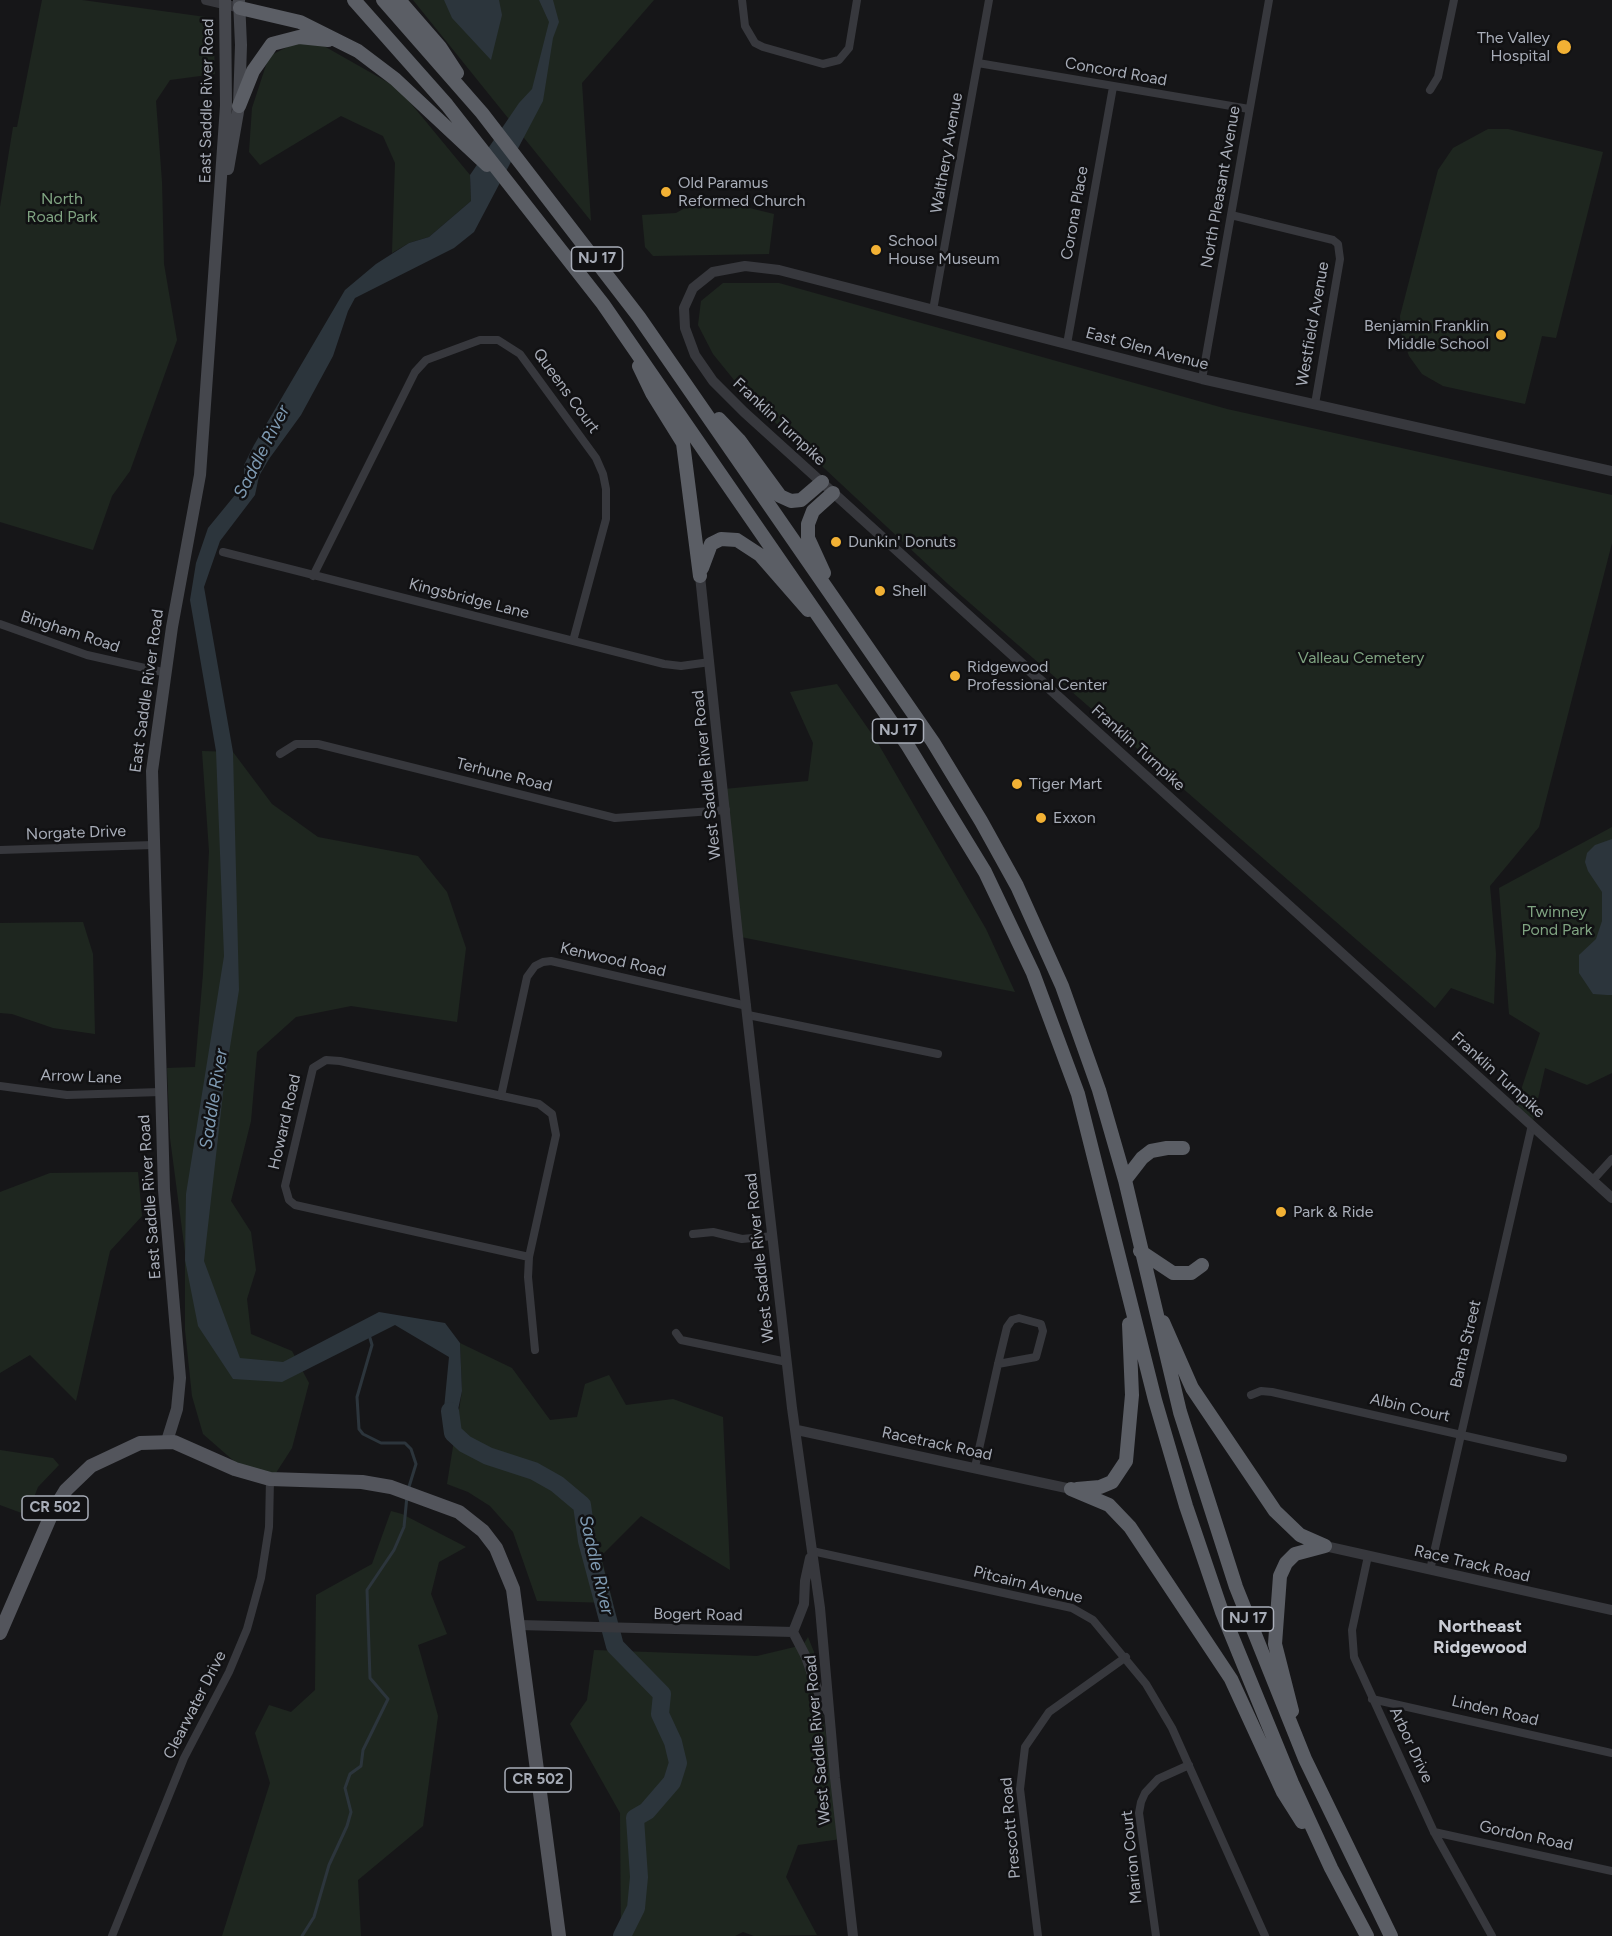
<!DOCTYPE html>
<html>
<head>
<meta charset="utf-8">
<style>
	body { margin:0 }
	canvas { display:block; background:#161618 }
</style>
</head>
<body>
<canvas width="1612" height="1936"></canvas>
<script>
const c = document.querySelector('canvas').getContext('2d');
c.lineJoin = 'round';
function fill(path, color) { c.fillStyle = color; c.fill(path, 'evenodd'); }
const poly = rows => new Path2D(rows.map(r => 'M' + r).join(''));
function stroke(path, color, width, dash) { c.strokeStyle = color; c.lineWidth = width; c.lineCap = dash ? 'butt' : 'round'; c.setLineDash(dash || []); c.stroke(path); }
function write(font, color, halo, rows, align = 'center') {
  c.font = font + ' Figtree,sans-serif'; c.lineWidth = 5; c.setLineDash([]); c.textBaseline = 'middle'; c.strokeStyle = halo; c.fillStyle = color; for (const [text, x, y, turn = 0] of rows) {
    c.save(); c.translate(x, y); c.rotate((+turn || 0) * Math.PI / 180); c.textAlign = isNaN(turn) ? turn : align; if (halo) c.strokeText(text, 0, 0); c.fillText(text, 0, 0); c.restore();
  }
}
const green = poly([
	[42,0,82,0,213,18,215,74,170,80,156,101,162,182,164,264,177,340,130,471,112,496,93,550,0,522,0,207,13,127,17,127],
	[413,0,654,0,582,83,591,221],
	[308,37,389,83,389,77,470,175,471,201,429,237,409,243,392,253,395,163,383,136,341,116,260,165,249,152,252,108,269,56],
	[1488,129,1508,129,1603,152,1556,338,1542,336,1525,404,1443,386,1422,374,1409,356,1401,333,1400,316,1438,170,1453,148],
	[696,195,774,214,769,254,653,256,645,247,642,215,676,213,687,207],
	[723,283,779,283,1227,409,1612,495,1612,543,1539,827,1490,886,1496,954,1494,1004,1451,988,1435,1008,948,584,747,396,713,354,698,325,701,301],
	[837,684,876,740,986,929,1015,992,736,936,724,789,808,781,813,743,790,692],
	[202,751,233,752,272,804,318,837,418,856,447,892,466,948,457,1022,351,1006,296,1017,257,1052,251,1121,231,1201,251,1232,256,1270,247,1299,251,1334,292,1351,309,1383,292,1448,274,1476,235,1462,203,1434,192,1396,185,1330,185,1252,170,1138,167,1068,195,1067,203,974,209,851],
	[1612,827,1612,1073,1587,1085,1545,1068,1532,1125,1516,1105,1540,1033,1509,1014,1499,888],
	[83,922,93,954,95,1034,53,1028,12,1014,0,1013,0,923],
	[138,1172,142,1216,110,1251,76,1401,30,1355,0,1373,0,1192,50,1173],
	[460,1343,512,1368,550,1420,577,1417,585,1384,609,1375,626,1405,673,1399,723,1417,730,1570,641,1516,601,1556,613,1603,537,1601,513,1532,490,1506,468,1492,447,1484,462,1391],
	[0,1450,53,1458,59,1465,38,1487,27,1515,0,1505],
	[391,1511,402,1514,466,1547,439,1562,431,1594,447,1634,418,1645,438,1716,423,1826,358,1880,361,1936,222,1936,270,1783,255,1733,269,1705,291,1712,315,1690,316,1595,372,1564],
	[808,1637,814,1652,841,1839,798,1845,786,1877,817,1935,754,1936,743,1932,735,1936,621,1936,620,1813,570,1724,587,1700,594,1650,757,1656,803,1645]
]);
const water = poly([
	[444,0,499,0,502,15,491,60,452,18],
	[539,0,553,0,559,22,553,38,543,101,474,232,454,248,355,298,348,311,333,356,301,415,269,459,259,476,255,495,220,541,204,587,233,752,239,990,224,1085,204,1261,240,1358,283,1362,379,1312,445,1323,460,1343,462,1391,453,1433,443,1419,449,1357,395,1325,282,1382,233,1379,198,1326,185,1260,186,1194,224,956,216,751,190,600,196,563,208,528,244,484,244,465,254,445,345,290,376,264,409,243,429,237,471,201,470,175,519,103,532,89,549,22],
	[1612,839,1612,995,1607,995,1593,994,1579,973,1579,955,1596,939,1602,921,1602,892,1588,871,1585,862,1587,853,1595,845]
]);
const stream = poly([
	[370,1338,372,1345,357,1397,359,1429,363,1434,381,1443,405,1443,411,1449,416,1464,408,1490],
	[302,1936,314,1917,329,1865,347,1826,351,1812,345,1788,350,1774,361,1766,363,1750,388,1699,370,1678,367,1590,394,1550,404,1527,407,1496]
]);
const river = poly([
	[450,1411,453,1433,465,1444,488,1456,534,1471,557,1484,582,1505,587,1541,615,1646,662,1694,660,1714,673,1742,678,1763,672,1782,647,1811,635,1818,639,1877,636,1908,622,1936]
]);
const minor = poly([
	[742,0,745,26,755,43,763,47,823,64,839,60,849,48,857,0],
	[978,63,1249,109],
	[1430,90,1438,77,1454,0],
	[1231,215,1333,240,1338,244,1340,259,1315,404],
	[933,310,989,0],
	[1067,344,1113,87],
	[1202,379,1269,0],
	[223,552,664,664,681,666,710,662],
	[313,576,415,372,426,360,480,340,498,340,520,354,596,458,603,474,606,489,606,519,573,641],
	[0,624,87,655,167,673],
	[280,754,296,744,318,744,615,818,726,810],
	[0,850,153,845],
	[748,1015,938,1054],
	[0,1086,67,1095,160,1092],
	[501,1096,527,977,535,966,543,962,551,961,747,1006],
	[1593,1180,1612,1159],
	[693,1234,713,1232,742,1239,773,1236],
	[529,1257,295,1205,289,1200,285,1186,313,1068,326,1060,340,1061,539,1104,552,1114,556,1135,529,1257,528,1277,535,1350],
	[676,1333,681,1340,787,1362],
	[1251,1395,1261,1391,1272,1392,1563,1458],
	[975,1467,998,1364,1007,1327,1012,1320,1019,1318,1041,1324,1043,1331,1036,1357,998,1364],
	[812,1551,1072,1608,1093,1620,1146,1684,1172,1728,1265,1936],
	[1368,1556,1352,1630,1354,1657,1434,1832,1492,1936],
	[1430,1570,1532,1125],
	[1372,1699,1612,1753],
	[1434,1832,1612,1871],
	[112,1936,184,1758,229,1672,247,1629,261,1578,269,1527,270,1479],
	[1038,1936,1020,1789,1025,1747,1049,1712,1126,1657],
	[1156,1936,1139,1813,1141,1802,1145,1793,1158,1779,1189,1765]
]);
const tertiary = poly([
	[206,0,240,8],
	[1612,471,1202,379,779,270,745,266,713,272,693,288,684,308,685,328,695,355,713,381,744,412,1612,1198],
	[700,576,738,936,792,1408,820,1608,835,1778,853,1936],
	[797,1430,1071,1489],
	[1325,1546,1612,1610],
	[519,1625,793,1632],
	[793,1632,806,1657,820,1697,829,1713],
	[793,1632,804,1604,805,1581,810,1558]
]);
const secondary = poly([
	[228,169,239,106,241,45,239,0],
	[167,1441,177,1409,180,1378,164,1190,152,771,172,627,200,475,226,106,225,0]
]);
const primary = poly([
	[0,1633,52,1513,66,1490,91,1466,140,1443,174,1442,235,1469,270,1479,362,1482,391,1487,459,1512,483,1531,496,1548,513,1589,559,1936]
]);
const trunk = poly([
	[354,0,447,105,603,304,908,746,985,872,1033,973,1078,1094,1155,1400,1186,1506,1222,1612,1292,1783,1331,1868,1367,1936],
	[383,0,482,113,639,317,933,742,981,821,1017,886,1062,986,1099,1090,1125,1180,1180,1412,1236,1587,1305,1759,1391,1936],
	[399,0,440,47,457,73],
	[240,8,300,22,358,51,395,79,487,165],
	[239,106,253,71,272,44,299,37,328,40],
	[639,366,652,393,683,443,700,576],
	[719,419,739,440,780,496,791,501,801,500,822,482],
	[702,568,711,544,721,539,737,540,760,555,808,610],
	[824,573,808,538,808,524,813,511,833,493],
	[1125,1180,1142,1158,1151,1151,1167,1148,1183,1148],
	[1140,1251,1173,1273,1191,1273,1202,1265],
	[1163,1322,1192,1388,1275,1511,1300,1535,1325,1546],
	[1071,1489,1109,1505,1130,1527,1231,1679,1283,1792,1302,1822],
	[1077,1489,1100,1487,1112,1482,1126,1461,1132,1395,1129,1324],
	[1292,1711,1275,1644,1280,1576,1286,1563,1295,1554,1325,1546]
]);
const markers = [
	[1564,47,8,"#f2b134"],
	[666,192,6,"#f2b134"],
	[876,250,6,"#f2b134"],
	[1501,335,6,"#f2b134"],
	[836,542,6,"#f2b134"],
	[880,591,6,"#f2b134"],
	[955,676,6,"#f2b134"],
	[1017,784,6,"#f2b134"],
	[1041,818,6,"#f2b134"],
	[1281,1212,6,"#f2b134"]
];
const shields = [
	[597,259,51],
	[898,731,51],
	[55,1508,66],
	[1248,1619,51],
	[538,1780,66]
];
const shieldNames = [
	["NJ 17",597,259],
	["NJ 17",898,731],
	["CR 502",55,1508],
	["NJ 17",1248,1619],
	["CR 502",538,1780]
];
const poiNames = [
	["The Valley",1550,38,"right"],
	["Hospital",1550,56,"right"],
	["Old Paramus",678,183],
	["Reformed Church",678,201],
	["School",888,241],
	["House Museum",888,259],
	["Benjamin Franklin",1489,326,"right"],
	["Middle School",1489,344,"right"],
	["Dunkin' Donuts",848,542],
	["Shell",892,591],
	["Ridgewood",967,667],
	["Professional Center",967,685],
	["Tiger Mart",1029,784],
	["Exxon",1053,818],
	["Park & Ride",1293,1212]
];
const streetNames = [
	["Concord Road",1116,72,10],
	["East Saddle River Road",207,101,-89],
	["Walthery Avenue",947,153,-80],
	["North Pleasant Avenue",1221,187,-80],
	["Corona Place",1075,213,-80],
	["Westfield Avenue",1313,324,-80],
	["East Glen Avenue",1147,349,15],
	["Queens Court",566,391,54],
	["Franklin Turnpike",779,422,43],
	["Kingsbridge Lane",469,599,14],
	["Bingham Road",70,632,18],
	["East Saddle River Road",147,691,-82],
	["Franklin Turnpike",1138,748,42],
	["Terhune Road",504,775,14],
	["West Saddle River Road",707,775,-96],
	["Norgate Drive",76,833,-2],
	["Kenwood Road",613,960,13],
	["Franklin Turnpike",1498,1075,42],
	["Arrow Lane",81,1077,2],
	["Howard Road",285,1122,-77],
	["East Saddle River Road",150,1197,-94],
	["West Saddle River Road",760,1258,-96],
	["Banta Street",1466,1344,-77],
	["Albin Court",1410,1408,13],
	["Racetrack Road",937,1444,12],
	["Race Track Road",1472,1564,13],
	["Pitcairn Avenue",1028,1585,14],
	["Bogert Road",698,1615,1],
	["Clearwater Drive",195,1705,-63],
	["Linden Road",1495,1711,13],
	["West Saddle River Road",818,1740,-95],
	["Arbor Drive",1411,1745,65],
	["Prescott Road",1011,1828,-95],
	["Gordon Road",1526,1836,12],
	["Marion Court",1132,1857,-96]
];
const parkNames = [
	["North",62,199],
	["Road Park",62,217],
	["Valleau Cemetery",1361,658],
	["Twinney",1557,912],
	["Pond Park",1557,930]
];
const waterNames = [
	["Saddle River",262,452,-63],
	["Saddle River",214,1099,-81],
	["Saddle River",596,1565,77]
];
const neighbourhoodNames = [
	["Northeast",1480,1627],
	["Ridgewood",1480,1648]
];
fill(green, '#1e261f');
fill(water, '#2c353c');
stroke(stream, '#2c353c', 3);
stroke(river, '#2c353c', 18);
stroke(minor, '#37383d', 8);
stroke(tertiary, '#37383d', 10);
stroke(secondary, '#45474d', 12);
stroke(primary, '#53555c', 14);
stroke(trunk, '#5b5e65', 14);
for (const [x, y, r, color] of markers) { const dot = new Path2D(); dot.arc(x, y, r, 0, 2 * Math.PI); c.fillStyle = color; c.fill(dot); stroke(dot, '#111113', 2); }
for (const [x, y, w] of shields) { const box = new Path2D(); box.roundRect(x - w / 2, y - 12, w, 24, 4.5); c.fillStyle = '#111113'; c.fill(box); stroke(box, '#a8adb8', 1.5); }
write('bold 15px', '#a8adb8', null, shieldNames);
write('16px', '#a8adb8', '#111113', poiNames, 'left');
write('16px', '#a8adb8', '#111113', streetNames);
write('16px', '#7fa381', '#111113', parkNames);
write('italic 18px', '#7f9bb3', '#111113', waterNames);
write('bold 18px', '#c9ccd4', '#111113', neighbourhoodNames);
</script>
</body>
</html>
